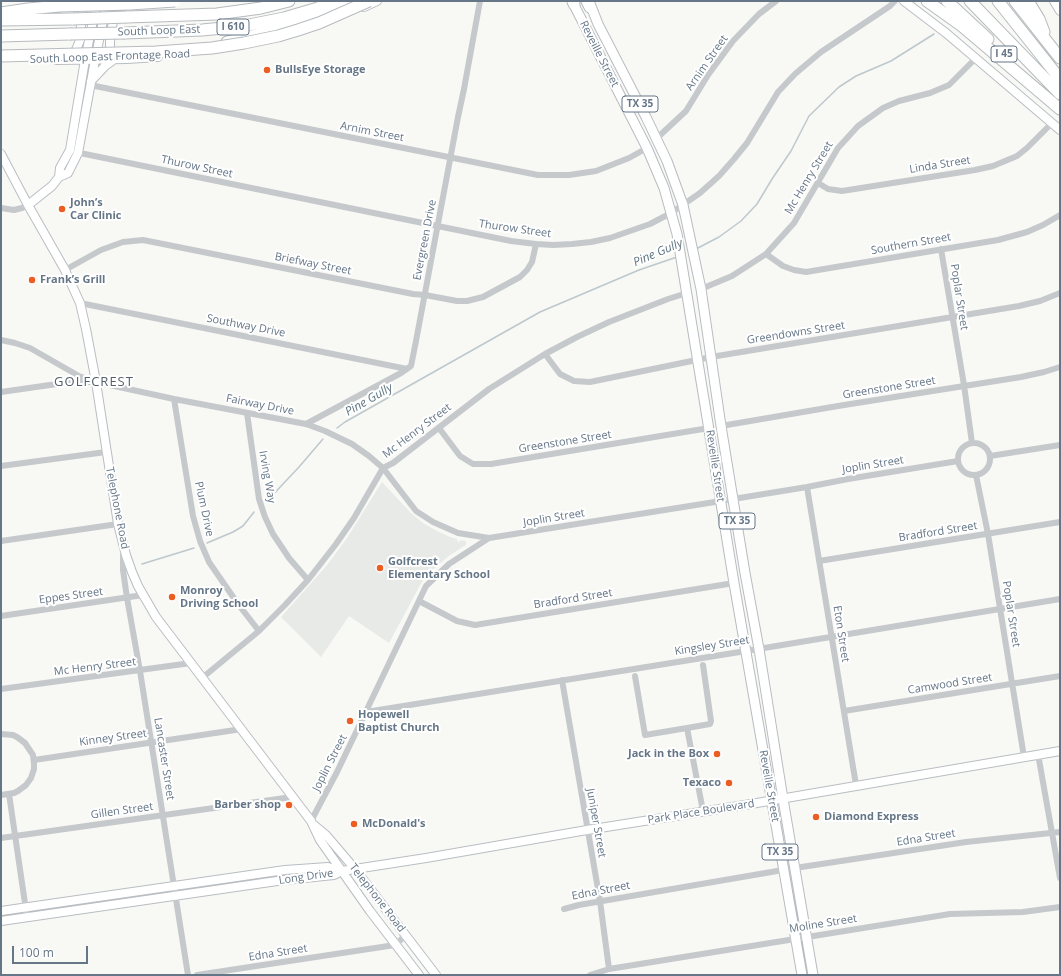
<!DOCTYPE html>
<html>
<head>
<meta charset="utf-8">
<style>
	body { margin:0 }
	#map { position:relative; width:1061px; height:976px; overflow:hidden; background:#f8f8f5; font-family:"Open Sans",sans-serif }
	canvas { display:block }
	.frame { position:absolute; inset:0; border:2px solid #657687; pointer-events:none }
	.scale { position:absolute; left:12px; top:946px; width:76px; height:18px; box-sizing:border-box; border:2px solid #657687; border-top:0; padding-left:5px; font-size:12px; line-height:14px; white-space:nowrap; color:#657687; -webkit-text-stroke:3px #fff; paint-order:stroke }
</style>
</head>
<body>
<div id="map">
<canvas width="1061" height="976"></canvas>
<div class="frame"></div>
<div class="scale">100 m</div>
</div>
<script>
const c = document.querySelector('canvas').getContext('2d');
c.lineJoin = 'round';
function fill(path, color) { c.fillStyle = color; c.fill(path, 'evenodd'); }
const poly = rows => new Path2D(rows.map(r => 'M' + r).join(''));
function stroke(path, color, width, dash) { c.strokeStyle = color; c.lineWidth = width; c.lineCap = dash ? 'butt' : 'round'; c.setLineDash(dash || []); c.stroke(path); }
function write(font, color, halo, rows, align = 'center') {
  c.font = font + ' "Open Sans",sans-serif'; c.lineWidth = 4; c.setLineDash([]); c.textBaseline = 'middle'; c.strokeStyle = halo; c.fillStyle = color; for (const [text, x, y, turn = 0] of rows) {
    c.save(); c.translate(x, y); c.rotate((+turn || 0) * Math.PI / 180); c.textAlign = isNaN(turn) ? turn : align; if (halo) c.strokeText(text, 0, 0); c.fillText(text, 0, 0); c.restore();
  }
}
const built = poly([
	[382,482,411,513,423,523,437,531,450,537,457,539,457,541,460,542,460,540,466,541,466,545,450,555,430,572,423,580,418,589,389,643,349,616,321,657,281,617,328,564,347,538]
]);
const stream = poly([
	[696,249,719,237,741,221,757,204,772,179,791,151,809,116,839,87,856,76,891,61,934,34],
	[337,428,345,422,540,312,639,270,677,257],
	[267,501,299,467,323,439],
	[207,543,233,532,243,526,254,512],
	[142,564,194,548]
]);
const minor = poly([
	[90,85,538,175,569,175,596,171,629,158,647,148],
	[657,138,686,111,708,75,733,41,759,14,776,1],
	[75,152,511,241,536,244,553,245,572,244,591,242,610,238,650,224,671,213,700,193,719,176,734,159,747,143,778,92,795,74,821,52,890,6,895,1],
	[818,183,828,189,842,191,975,170,993,166,1017,156,1027,148,1052,123],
	[1,208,14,210,22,208,28,205],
	[941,249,964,385,972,443],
	[766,254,783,266,794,270,806,272,998,240,1027,232,1043,225,1060,215],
	[65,270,101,250,123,242,143,240,413,294,425,295,457,301,467,301,483,297,520,277,527,270,532,262,536,244],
	[701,289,732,276,766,254,794,223,838,148,858,126,883,108,899,101,930,93,949,85,976,58],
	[80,303,407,369],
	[1,340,15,343,30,348,79,376,96,382,174,399,306,424,325,431,352,444,369,456,383,468,416,511,433,522,458,533,489,538],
	[545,354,560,374,574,381,590,382,711,357,1019,306,1040,301,1060,293],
	[1,392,71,382,91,382],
	[174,399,193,516,200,541,209,562,238,604,259,631],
	[247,413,259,499,265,517,273,534,289,558,308,580],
	[306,424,401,373,411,366,416,341,458,117,464,89,480,1],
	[721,426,838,406,1021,377,1044,372,1060,367],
	[439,428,460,456,473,464,491,464,709,428],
	'958 459a16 16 0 1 1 32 0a16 16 0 1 1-32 0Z',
	[990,456,1060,445],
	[1,466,106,452],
	[976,475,988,534,1024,757],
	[807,487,856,785],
	[1,541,118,524],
	[123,552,123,570,127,598,140,671,188,975],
	[819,561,1060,522],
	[419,601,457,621,475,625,734,583],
	[1,616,143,595],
	[635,676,645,735,687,728,703,811],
	[202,678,259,631,285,605,308,580,336,544,354,518,383,468,393,463,489,389,545,354,577,337,609,322,668,299,687,293],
	[562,680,600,901,609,969],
	[1,689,191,663],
	[844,711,1060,676],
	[366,712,746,651,1060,599],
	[687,728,710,724,711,721,703,665],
	[1,734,13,735,17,737,25,743,33,755,34,764,34,769,31,778,26,785,18,791,14,793,1,795],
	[1038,754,1060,878],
	[34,760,242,729],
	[9,794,27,917],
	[311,821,337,772,426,586,449,564,489,538,721,501,807,487,848,479,958,461],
	[1,838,292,797],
	[795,868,966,842,1060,832],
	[564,909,579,905,783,870],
	[197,975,395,945,406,935],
	[590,975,609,969,950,914,1023,912,1060,907]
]);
const secondary = poly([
	[904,1,946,33,1060,130],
	[1054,1,1060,11],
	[364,7,377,1],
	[70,56,76,50,80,40,82,9,80,1],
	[56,60,127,59,158,57],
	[91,81,105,66,115,59,110,51,110,41,115,7,119,1],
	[1,154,28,205,65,270,80,303,86,329,96,382,118,524,126,555,132,572,138,586,156,617,311,821,320,840,370,911,419,975],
	[59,177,68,173,78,153,95,60,107,1],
	[28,205,52,186,59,177,60,168,70,150,85,60,97,1],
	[314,825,326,835,355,869,436,975],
	[1,911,285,870,328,867,342,871],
	[1,921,284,880,334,875,342,871,355,869,426,858,587,830,751,804,1060,751]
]);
const primary = poly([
	[572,1,647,148,664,188,677,234,734,583,802,975],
	[589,1,598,24,646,117,667,161,683,205,701,289,721,426,745,573,759,649,783,799,813,975]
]);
const motorway = poly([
	[573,1,574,4],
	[587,1,590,7],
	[927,1,962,26,1060,109],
	[947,1,988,39],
	[970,1,1060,94],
	[998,1,1060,79],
	[1015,1,1060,58],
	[1028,1,1039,19,1044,32],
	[1,13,28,9,59,6],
	[127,17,217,14,261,8,289,1],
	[1,20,73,19],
	[125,33,202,30,244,26,284,18,318,8,337,1],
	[1,36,70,34],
	[227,42,281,29,327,14,342,8,347,1]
]);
const motorwayBridge = poly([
	[59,6,130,4,175,1],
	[73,19,127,17],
	[70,34,125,33],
	[1,56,156,52,212,48,244,43,278,36,298,30,319,23,369,1]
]);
const markers = [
	[267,70,4,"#eb5d21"],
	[62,209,4,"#eb5d21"],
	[32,280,4,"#eb5d21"],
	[380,568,4,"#eb5d21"],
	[172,597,4,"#eb5d21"],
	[350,721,4,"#eb5d21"],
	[717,754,4,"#eb5d21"],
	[729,783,4,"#eb5d21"],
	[289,805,4,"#eb5d21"],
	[816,817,4,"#eb5d21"],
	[354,824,4,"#eb5d21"]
];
const shields = [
	[233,27,32],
	[1004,54,26],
	[640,104,36],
	[737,521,36],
	[780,852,36]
];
const shieldNames = [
	["I 610",233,27],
	["I 45",1004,54],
	["TX 35",640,104],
	["TX 35",737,521],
	["TX 35",780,852]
];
const streetNames = [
	["South Loop East",159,31,-2],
	["Reveille Street",599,54,63],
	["South Loop East Frontage Road",110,57,-2],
	["Arnim Street",707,63,-55],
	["Arnim Street",372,132,11],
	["Linda Street",940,165,-9],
	["Thurow Street",197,167,12],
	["Mc Henry Street",809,178,-59],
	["Thurow Street",515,229,8],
	["Evergreen Drive",425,240,-79],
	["Southern Street",911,244,-10],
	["Briefway Street",313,264,11],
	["Poplar Street",959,297,81],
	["Southway Drive",246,326,11],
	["Greendowns Street",796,333,-9],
	["Greenstone Street",889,388,-9],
	["Fairway Drive",260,405,11],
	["Mc Henry Street",417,431,-37],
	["Greenstone Street",565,442,-9],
	["Joplin Street",873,465,-9],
	["Reveille Street",715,466,81],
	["Irving Way",267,477,80],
	["Telephone Road",117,508,79],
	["Plum Drive",204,509,78],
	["Joplin Street",554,518,-9],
	["Bradford Street",938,532,-9],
	["Eppes Street",71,596,-8],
	["Bradford Street",573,599,-9],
	["Poplar Street",1011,614,81],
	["Eton Street",841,634,81],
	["Kingsley Street",712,646,-9],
	["Mc Henry Street",95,667,-7],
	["Camwood Street",950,684,-9],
	["Kinney Street",113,738,-8],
	["Lancaster Street",164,759,81],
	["Joplin Street",330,763,-63],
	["Reveille Street",769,786,80],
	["Gillen Street",122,811,-8],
	["Park Place Boulevard",701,812,-9],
	["Juniper Street",596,823,80],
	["Edna Street",926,838,-9],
	["Long Drive",306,877,-8],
	["Edna Street",601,891,-11],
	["Telephone Road",377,898,52],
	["Moline Street",823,924,-9],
	["Edna Street",278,953,-9]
];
const poiNames = [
	["BullsEye Storage",275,70],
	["John’s",70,203],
	["Car Clinic",70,216],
	["Frank’s Grill",40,280],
	["Golfcrest",388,562],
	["Elementary School",388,575],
	["Monroy",180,591],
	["Driving School",180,604],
	["Hopewell",358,715],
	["Baptist Church",358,728],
	["Jack in the Box",709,754,"right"],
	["Texaco",721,783,"right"],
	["Barber shop",281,805,"right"],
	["Diamond Express",824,817],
	["McDonald's",362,824]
];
const waterNames = [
	["Pine Gully",658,253,-23],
	["Pine Gully",369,400,-30]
];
const quarterNames = [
	["GOLFCREST",94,382]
];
fill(built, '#e8eae8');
stroke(stream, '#bdc8cd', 1.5);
stroke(secondary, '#b9bec3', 10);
stroke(primary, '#b8bcc0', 11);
stroke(motorway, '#b7bbbe', 13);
stroke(minor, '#c5c9cc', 6);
stroke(secondary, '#fff', 8);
stroke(primary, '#fff', 9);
stroke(motorway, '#fff', 11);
stroke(motorwayBridge, '#b7bbbe', 13, []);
stroke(motorwayBridge, '#fff', 11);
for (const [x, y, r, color] of markers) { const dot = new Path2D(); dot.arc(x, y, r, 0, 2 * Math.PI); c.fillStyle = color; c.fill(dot); stroke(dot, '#fff', 1.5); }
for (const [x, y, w] of shields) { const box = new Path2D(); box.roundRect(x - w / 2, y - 8, w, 16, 3); c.fillStyle = '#fff'; c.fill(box); stroke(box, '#657687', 1); }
write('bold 10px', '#657687', null, shieldNames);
write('11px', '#657687', '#fff', streetNames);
write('bold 11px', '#657687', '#fff', poiNames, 'left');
write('italic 12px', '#617783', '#fff', waterNames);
c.letterSpacing = '1px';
write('13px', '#54606c', '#fff', quarterNames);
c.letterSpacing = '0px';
</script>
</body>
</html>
